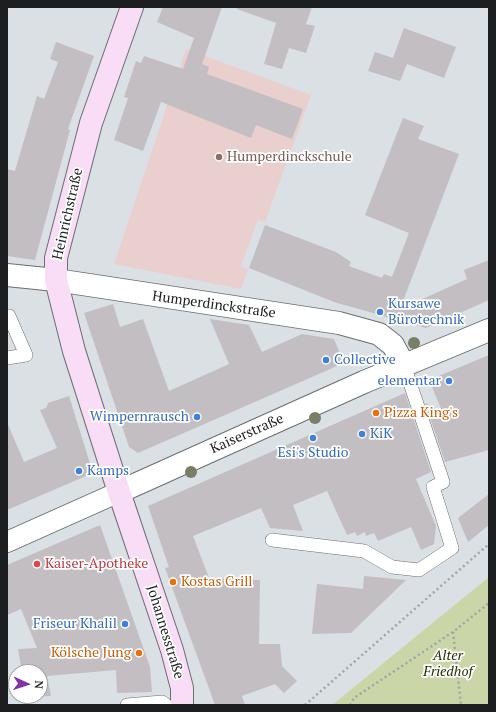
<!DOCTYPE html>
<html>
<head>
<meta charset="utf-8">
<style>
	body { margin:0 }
	#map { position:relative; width:496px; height:712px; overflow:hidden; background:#dbe0e5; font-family:"PT Serif",serif }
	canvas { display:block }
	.frame { position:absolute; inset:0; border:8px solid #1c1e20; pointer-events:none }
	.north { position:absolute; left:8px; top:664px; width:40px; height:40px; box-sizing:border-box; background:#fff; border:1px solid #a4a5a6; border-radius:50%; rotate:93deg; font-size:11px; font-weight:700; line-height:16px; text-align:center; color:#1c1e20 }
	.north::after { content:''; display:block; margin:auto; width:14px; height:18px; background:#8433a3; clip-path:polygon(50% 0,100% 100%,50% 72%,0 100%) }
</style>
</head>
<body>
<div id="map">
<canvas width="496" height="712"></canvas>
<div class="frame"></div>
<div class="north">N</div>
</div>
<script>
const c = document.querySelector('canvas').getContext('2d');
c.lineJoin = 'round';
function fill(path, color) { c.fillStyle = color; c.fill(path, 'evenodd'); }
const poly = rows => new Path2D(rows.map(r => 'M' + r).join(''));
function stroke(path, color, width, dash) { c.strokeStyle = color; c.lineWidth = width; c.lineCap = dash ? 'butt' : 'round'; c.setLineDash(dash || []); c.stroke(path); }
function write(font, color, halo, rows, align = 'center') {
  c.font = font + ' "PT Serif",serif'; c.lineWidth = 3.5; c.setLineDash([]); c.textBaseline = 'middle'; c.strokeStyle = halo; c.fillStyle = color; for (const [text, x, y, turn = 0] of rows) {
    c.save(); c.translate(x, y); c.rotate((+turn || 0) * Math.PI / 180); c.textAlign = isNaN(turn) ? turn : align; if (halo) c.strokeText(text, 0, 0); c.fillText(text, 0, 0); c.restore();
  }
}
const education = poly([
	[186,49,311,95,265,222,258,220,241,266,248,270,241,289,114,264]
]);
const green = poly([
	[489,577,489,705,332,705]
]);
const building = poly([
	[163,7,222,7,202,64,209,67,207,74,303,109,292,139,256,125,251,138,161,102,143,151,114,140,128,98,124,97,136,61,141,63,144,56,183,69,194,38,157,22],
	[237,7,312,7,306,24,315,26,306,53,289,48,282,69,264,64,276,23,237,9],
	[404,28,456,47,444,78,407,64,400,81,368,71,375,52,393,58],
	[56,42,94,56,68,129,70,130,35,260,7,256,7,169,15,171,37,96,44,99,58,62,50,59],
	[403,118,424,126,418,139,459,154,400,309,467,279,464,270,489,260,489,300,426,328,334,302,249,268,265,225,336,252,351,262,349,266,382,278,384,274,392,277,409,233,365,215],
	[113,304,120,327,143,319,169,391,229,364,210,319,249,325,262,352,302,334,334,339,344,363,138,453,129,447,84,313],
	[489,355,489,450,445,462,425,403,442,411,429,380],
	[405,393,431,472,416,479,436,526,434,544,421,550,411,527,378,541,374,533,366,536,365,532,357,536,355,532,347,535,327,491,293,505,303,531,270,528,261,508,193,536,209,578,260,580,259,644,280,644,282,666,297,681,284,693,275,684,242,696,245,705,215,705,165,568,169,567,148,506],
	[69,396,93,473,7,510,7,422,24,462,57,448,40,410,46,408,48,403],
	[489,494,489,525,468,542,458,518],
	[100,525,150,667,152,692,117,693,116,670,47,676,51,696,27,697,40,696,40,672,22,672,18,649,37,648,21,609,7,615,7,565],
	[364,576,406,580,351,633,312,634,317,584,363,589]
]);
const path = poly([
	[453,632,461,705],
	[305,705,489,544],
	[350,705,354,698,453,632,489,603],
	[489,705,489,704]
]);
const service = poly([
	[7,316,9,316,26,355,7,358],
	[272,540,364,551,392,567,419,570,452,548,433,487,443,482,404,365],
	[127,705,162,702,166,705]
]);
const pedestrian = poly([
	[7,542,119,492]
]);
const minor = poly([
	[7,275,56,280,339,323,379,334,393,345,404,365],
	[119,492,364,382,489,330]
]);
const secondary = poly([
	[132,7,91,123,56,258,56,280,74,351,119,492,172,650,182,688,182,705]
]);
const trees = [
	[414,343],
	[315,418],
	[191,472]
];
const markers = [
	[219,157,4,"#8d6e63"],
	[380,312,4,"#3f7fe0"],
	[326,360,4,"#3f7fe0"],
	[449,381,4,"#3f7fe0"],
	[376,413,4,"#e8710a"],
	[197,417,4,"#3f7fe0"],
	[362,434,4,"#3f7fe0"],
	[313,438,4,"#3f7fe0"],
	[79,471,4,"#3f7fe0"],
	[37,564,4,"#e0444e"],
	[173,582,4,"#e8710a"],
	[125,624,4,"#3f7fe0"],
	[139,653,4,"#e8710a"]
];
const educationNames = [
	["Humperdinckschule",227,157]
];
const streetNames = [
	["Heinrichstraße",68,214,-77],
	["Humperdinckstraße",214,305,8],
	["Kaiserstraße",247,434,-24],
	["Johannesstraße",165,632,73]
];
const shopNames = [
	["Kursawe",388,304],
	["Bürotechnik",388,320],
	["Collective",334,360],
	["elementar",441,381,"right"],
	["Wimpernrausch",189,417,"right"],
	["KiK",370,434],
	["Esi's Studio",313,453,"center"],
	["Kamps",87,471],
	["Friseur Khalil",117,624,"right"]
];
const foodNames = [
	["Pizza King's",384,413],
	["Kostas Grill",181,582],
	["Kölsche Jung",131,653,"right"]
];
const healthNames = [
	["Kaiser-Apotheke",45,564]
];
const parkNames = [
	["Alter",448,656],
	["Friedhof",448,672]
];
fill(education, '#e9cfcd');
fill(green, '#cad5a8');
fill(building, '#c2bec2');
stroke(service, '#6a6e72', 14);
stroke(pedestrian, '#6a6e72', 22);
stroke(minor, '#6a6e72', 24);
stroke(secondary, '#6a6e72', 24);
stroke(path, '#a1a5a9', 2.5, [2, 3]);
stroke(service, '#fff', 13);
stroke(pedestrian, '#fff', 20);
stroke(minor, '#fff', 22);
stroke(secondary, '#f9dcf5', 22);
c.fillStyle = '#797f67';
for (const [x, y] of trees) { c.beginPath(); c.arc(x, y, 6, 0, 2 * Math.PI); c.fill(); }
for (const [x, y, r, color] of markers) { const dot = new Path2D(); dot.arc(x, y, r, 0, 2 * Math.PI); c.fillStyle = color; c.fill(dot); stroke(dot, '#fff', 1.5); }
write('14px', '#785e54', '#fff', educationNames, 'left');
write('14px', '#1c1e20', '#fff', streetNames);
write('14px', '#366cbe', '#fff', shopNames, 'left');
write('14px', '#c56008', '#fff', foodNames, 'left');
write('14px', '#be3a42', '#fff', healthNames, 'left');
write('italic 14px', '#282f00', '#fff', parkNames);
</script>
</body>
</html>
